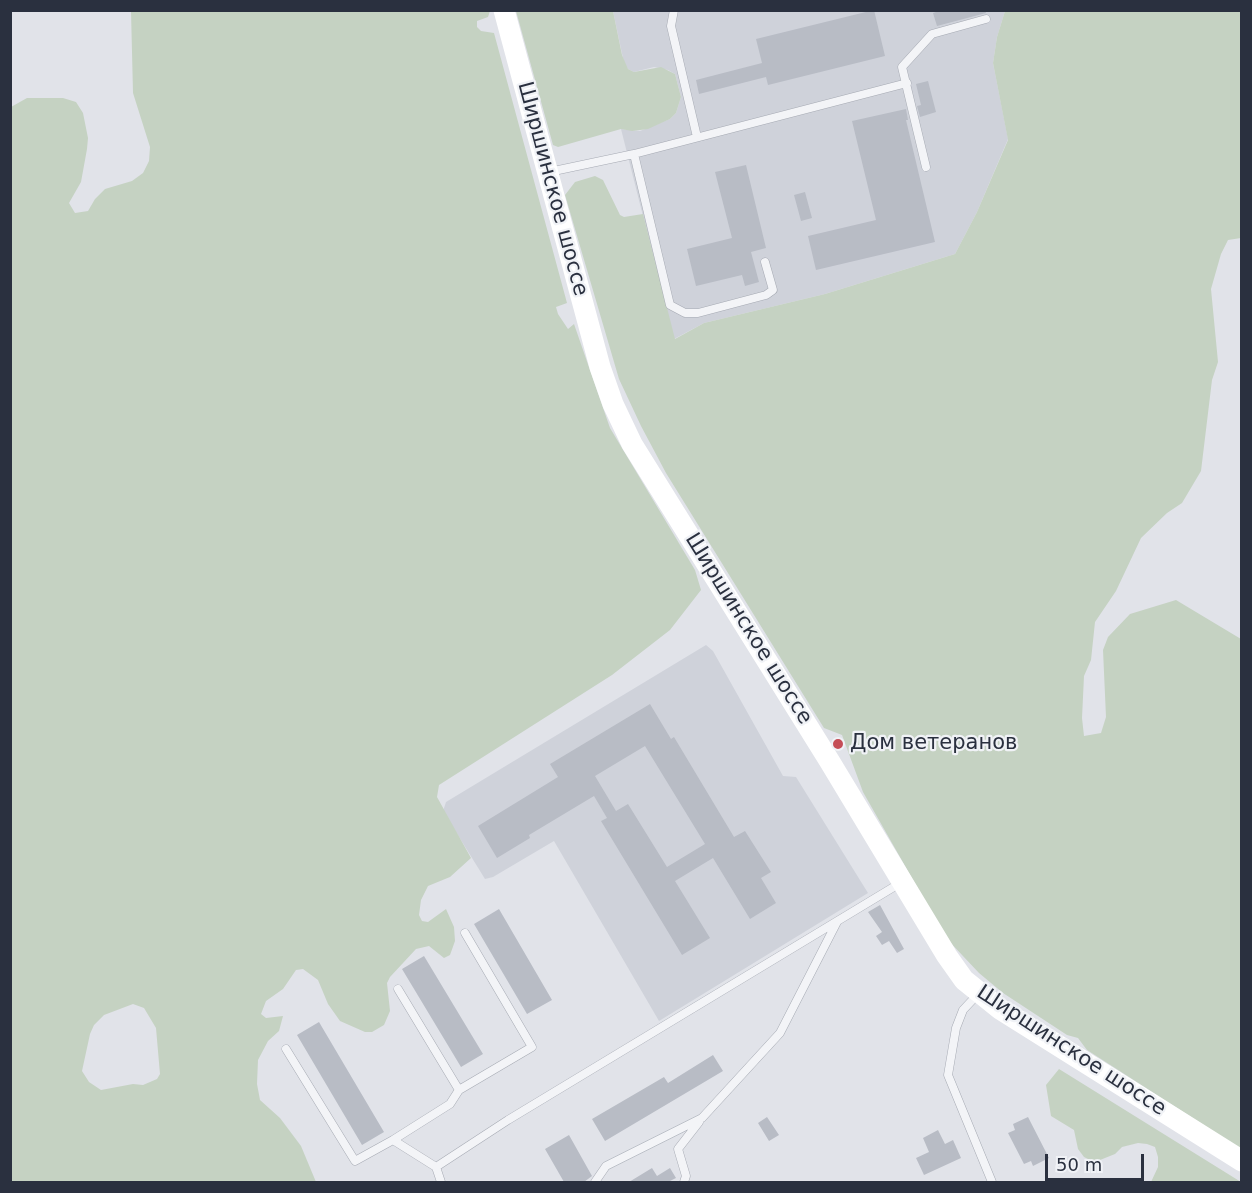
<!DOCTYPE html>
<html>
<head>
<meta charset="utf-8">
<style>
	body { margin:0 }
	#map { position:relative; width:1252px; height:1193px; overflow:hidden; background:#e1e3e9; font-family:"DejaVu Sans",sans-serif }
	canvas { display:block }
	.frame { position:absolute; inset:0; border:12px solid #2a303f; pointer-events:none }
	.scale { position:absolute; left:1045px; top:1154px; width:99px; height:27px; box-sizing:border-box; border:3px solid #2a303f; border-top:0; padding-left:8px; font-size:18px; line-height:21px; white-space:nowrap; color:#2a303f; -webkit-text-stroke:4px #f0f2f6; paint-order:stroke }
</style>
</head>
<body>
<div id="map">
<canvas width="1252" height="1193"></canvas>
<div class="frame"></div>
<div class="scale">50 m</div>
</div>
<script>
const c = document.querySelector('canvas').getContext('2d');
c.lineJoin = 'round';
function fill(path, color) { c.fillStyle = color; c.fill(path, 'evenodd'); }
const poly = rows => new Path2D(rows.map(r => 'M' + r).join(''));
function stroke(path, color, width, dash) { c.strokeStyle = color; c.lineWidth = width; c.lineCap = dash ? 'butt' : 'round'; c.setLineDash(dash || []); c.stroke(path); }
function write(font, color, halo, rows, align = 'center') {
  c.font = font + ' "DejaVu Sans",sans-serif'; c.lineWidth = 4.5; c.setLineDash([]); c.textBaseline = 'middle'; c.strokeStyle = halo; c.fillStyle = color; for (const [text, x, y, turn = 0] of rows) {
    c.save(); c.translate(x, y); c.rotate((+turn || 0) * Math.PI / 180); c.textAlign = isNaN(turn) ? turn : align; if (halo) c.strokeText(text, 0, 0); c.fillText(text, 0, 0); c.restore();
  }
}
const built = poly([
	[613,11,1005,11,997,37,993,63,1008,139,977,212,955,254,825,294,704,323,674,339,621,129,640,131,670,119,676,113,681,97,675,74,668,70,654,67,634,72,628,69,624,63],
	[706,645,713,651,783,776,796,777,868,893,659,1021,554,841,493,877,485,879,443,811,446,802]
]);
const green = poly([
	[131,11,490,11,488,17,477,21,477,27,481,31,494,33,567,303,556,307,558,314,568,329,574,324,610,428,695,570,701,590,670,630,612,675,439,785,437,797,471,858,450,877,428,886,421,900,419,915,422,921,428,922,446,909,454,927,455,941,450,955,444,958,429,946,416,949,390,977,387,983,390,1011,384,1025,372,1032,365,1032,340,1021,328,1004,318,980,303,969,296,970,283,989,266,1001,261,1014,266,1018,283,1016,279,1031,268,1041,258,1060,257,1084,260,1100,280,1118,301,1146,316,1182,11,1182,11,107,27,98,63,98,76,102,83,113,88,138,87,149,81,182,69,203,75,213,88,211,95,199,105,189,132,181,143,173,149,161,150,147,133,93],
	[133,1004,144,1008,156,1028,160,1074,157,1079,143,1085,133,1084,101,1090,89,1082,82,1071,90,1034,94,1025,104,1015],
	[516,11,613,11,622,55,628,69,634,72,661,67,675,74,681,97,676,113,670,119,648,129,632,131,621,129,558,147,553,145],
	[1005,11,1241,11,1241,238,1228,240,1221,254,1211,289,1218,362,1212,380,1201,471,1182,503,1167,513,1141,538,1116,591,1095,622,1091,660,1084,676,1082,718,1084,736,1101,733,1106,717,1103,650,1108,637,1130,614,1176,600,1241,639,1241,1149,1087,1050,1078,1038,1067,1035,1003,993,979,973,946,938,863,792,842,735,824,728,666,473,641,426,619,379,565,195,575,182,595,176,603,180,620,215,624,217,643,214,675,339,704,323,825,294,955,254,977,212,1008,140,993,63,997,37],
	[1059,1069,1241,1182,1151,1182,1158,1167,1158,1157,1155,1147,1147,1144,1138,1143,1122,1147,1115,1154,1100,1160,1092,1161,1084,1157,1078,1149,1074,1130,1051,1116,1046,1085]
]);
const building = poly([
	[874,10,885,56,768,85,766,77,699,94,696,80,762,63,756,39],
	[942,10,985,10,986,13,937,26,933,13],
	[928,81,936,112,920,117,917,106,921,105,916,84],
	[906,109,908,120,906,120,935,242,816,270,808,236,876,220,852,121],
	[746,165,766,248,751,252,759,282,745,286,742,275,696,286,687,249,732,238,715,172],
	[805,192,812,218,801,221,794,195],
	[650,704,671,739,674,737,734,837,745,831,771,872,761,878,776,903,750,919,713,858,675,881,710,938,682,955,601,821,607,818,594,796,529,835,530,838,497,858,478,826,558,777,550,764],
	[645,746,705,844,667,867,628,804,616,811,595,776],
	[880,905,904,949,897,953,889,941,882,945,876,936,882,932,868,912],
	[499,909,552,1000,527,1014,474,924],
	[424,956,483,1054,461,1067,402,969],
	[319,1022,384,1132,362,1145,297,1035],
	[713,1055,723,1071,605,1141,592,1119,664,1077,668,1083],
	[767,1117,779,1135,769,1141,758,1123],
	[1028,1117,1049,1158,1033,1166,1031,1161,1024,1164,1008,1133,1015,1130,1013,1124],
	[938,1130,945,1144,953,1140,961,1158,924,1175,916,1158,929,1152,923,1138],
	[569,1135,592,1176,584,1182,564,1182,545,1149],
	[652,1168,657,1176,670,1168,676,1178,668,1182,629,1182]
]);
const service = poly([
	[674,10,671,26,697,137],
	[634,154,670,305,685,313,698,313,766,295,773,290,765,262],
	[926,167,902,67,932,34,986,19],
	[549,172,634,154,907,83],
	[398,989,459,1090],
	[978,994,963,1010,956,1028,948,1075,992,1182],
	[286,1049,355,1161,393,1140,436,1167],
	[393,1140,450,1104,459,1090,532,1047,465,933],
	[441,1182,436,1167,508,1120,902,882],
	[595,1182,606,1166,702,1118,780,1033,837,922],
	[684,1182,686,1176,678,1149,699,1122]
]);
const secondary = poly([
	[504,10,600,367,613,404,632,444,830,762,947,956,964,980,1000,1009,1242,1161]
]);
const markers = [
	[838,744,6,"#c54e57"]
];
const streetNames = [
	["Ширшинское шоссе",552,189,75],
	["Ширшинское шоссе",748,629,58],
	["Ширшинское шоссе",1071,1051,33]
];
const poiNames = [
	["Дом ветеранов",850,744]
];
fill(built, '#cfd2da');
fill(green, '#c5d2c2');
fill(building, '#b8bcc5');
stroke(service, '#a6aab3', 9);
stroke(service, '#f3f4f7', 8);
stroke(secondary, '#fff', 21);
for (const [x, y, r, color] of markers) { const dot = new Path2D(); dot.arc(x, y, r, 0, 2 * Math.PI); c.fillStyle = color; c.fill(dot); stroke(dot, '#f0f2f6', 2); }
write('21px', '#2a303f', '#f0f2f6', streetNames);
write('21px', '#2a303f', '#f0f2f6', poiNames, 'left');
</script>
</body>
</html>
